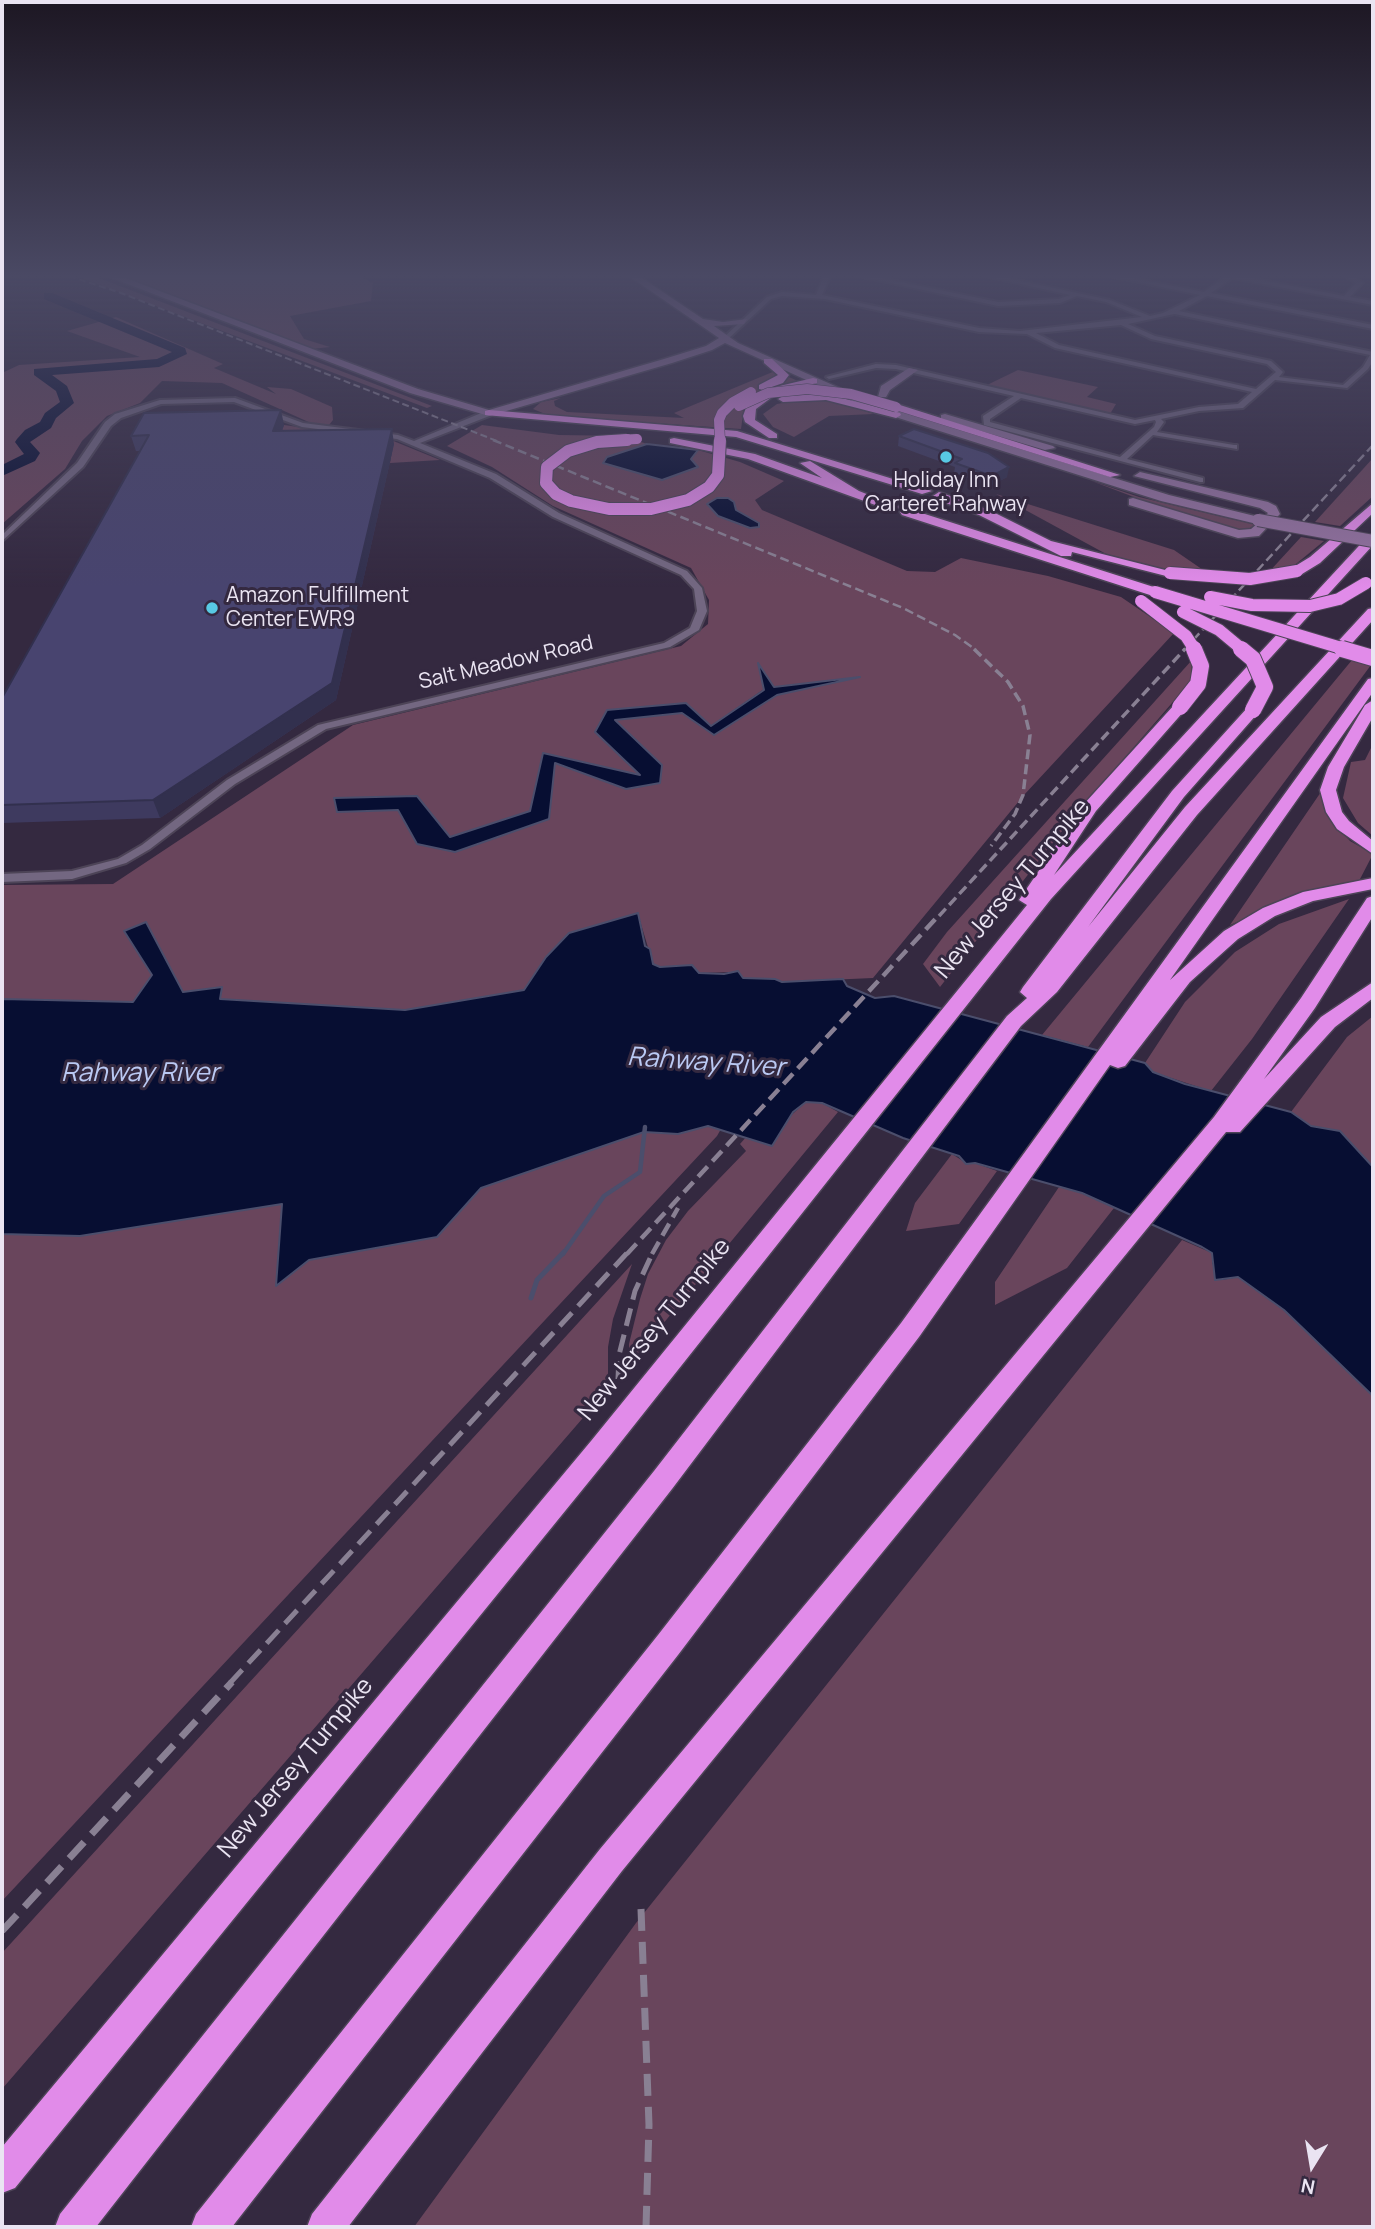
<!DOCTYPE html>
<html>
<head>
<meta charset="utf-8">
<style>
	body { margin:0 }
	#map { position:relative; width:1375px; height:2229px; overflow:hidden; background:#342940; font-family:Manrope,sans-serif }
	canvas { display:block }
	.frame { position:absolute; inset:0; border:4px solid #eae4f2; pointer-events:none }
	.north { position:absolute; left:1277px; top:2131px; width:70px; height:70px; -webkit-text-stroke:5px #342940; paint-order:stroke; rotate:191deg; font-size:19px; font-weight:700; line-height:28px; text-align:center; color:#eae4f2 }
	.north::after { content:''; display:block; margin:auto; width:24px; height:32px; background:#eae4f2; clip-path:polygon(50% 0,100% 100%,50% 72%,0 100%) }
</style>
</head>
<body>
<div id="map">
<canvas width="1375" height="2229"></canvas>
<div class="frame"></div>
<div class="north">N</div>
</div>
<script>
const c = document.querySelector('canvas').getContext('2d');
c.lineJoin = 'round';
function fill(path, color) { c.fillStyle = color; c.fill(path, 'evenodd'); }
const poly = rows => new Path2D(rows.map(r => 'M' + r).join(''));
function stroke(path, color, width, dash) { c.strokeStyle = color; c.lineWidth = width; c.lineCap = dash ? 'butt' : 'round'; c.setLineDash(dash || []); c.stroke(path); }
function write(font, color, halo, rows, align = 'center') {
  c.font = font + ' Manrope,sans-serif'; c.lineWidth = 6; c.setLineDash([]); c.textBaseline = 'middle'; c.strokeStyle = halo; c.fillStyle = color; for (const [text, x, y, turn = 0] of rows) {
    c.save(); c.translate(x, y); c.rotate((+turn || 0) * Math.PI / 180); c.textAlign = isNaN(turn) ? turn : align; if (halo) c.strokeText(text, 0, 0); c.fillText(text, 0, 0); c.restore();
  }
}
const green = poly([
	[76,276,94,276,432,406,427,408],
	[124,276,359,276,373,283,371,301,290,316,304,339,330,347,312,349],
	[116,317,223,364,214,368,276,394,267,387,291,389,332,407,333,420,329,425,313,424,222,383,162,381,140,403,107,416,82,441,65,469,2,524,2,373,19,365,140,357,67,331],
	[1018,370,1098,387,1087,397,1116,404,1110,414,987,385],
	[775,371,798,381,779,386,744,407,741,429,550,416,533,409,541,402,561,398,554,401,555,406,567,412,684,418,674,413],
	[805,399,837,402,874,414,829,416,794,437,773,427,763,414,777,404],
	[284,425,391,440,440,460,390,463,393,444,276,446],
	[482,425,559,435,624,436,647,444,607,457,603,463,662,480,697,466,690,459,698,450,740,462,784,481,755,500,762,510,907,571,935,572,961,558,1048,576,1121,597,1174,633,1024,795,873,978,782,982,775,979,743,978,732,972,699,973,691,965,660,967,653,964,638,914,546,957,524,990,405,1010,220,999,222,987,183,992,152,975,133,1002,2,999,2,885,113,884,353,725,681,646,708,624,709,600,691,568,553,506,492,467,447,446],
	[759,665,774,687,849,679,777,695,714,735,683,713,614,720,662,765,626,789,555,763,549,819,417,844,398,810,334,798,417,796,450,837,530,811,543,753,642,776,608,710,686,703,711,726,764,689],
	[1373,458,1373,496,1340,526,1315,522],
	[1089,480,1139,497,1257,525,1243,531,1213,527],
	[996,494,1174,550,1209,574,1152,567,1108,555],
	[1301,537,1324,541,1291,568,1268,573],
	[1192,660,1191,681,1070,821,940,987,923,964,947,932],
	[1352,660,1371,665,1088,1047,1042,1035],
	[1373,744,1373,836,1358,823,1343,798,1351,762,1365,760],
	[1323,789,1328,817,1350,841,1373,854,1359,881,1319,888,1230,925],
	[1349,899,1252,1039,1211,1091,1153,1072,1145,1063,1185,1002,1235,952,1279,924],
	[1373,1016,1373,1167,1340,1132,1311,1126,1291,1112,1347,1037],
	[806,1102,822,1103,838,1112,629,1365,629,1344,640,1299,648,1274,666,1240,688,1211,746,1151,740,1144,747,1136,772,1146,788,1118],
	[708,1126,721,1129,717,1136,2,1901,2,1234,80,1236,283,1204,277,1285,309,1260,437,1237,481,1188,644,1132,678,1134],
	[952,1154,966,1163,975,1163,997,1171,959,1224,906,1231,915,1203],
	[1059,1187,1082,1193,1114,1208,1067,1268,995,1305,995,1282],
	[1182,1240,1212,1253,1212,1263,1222,1280,1238,1277,1284,1310,1373,1396,1373,2227,414,2227,636,1923],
	[632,1264,613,1319,608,1347,608,1389,2,2089,2,1953]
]);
const water = poly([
	[647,444,698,450,691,459,698,467,662,480,603,463,607,457,647,444],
	[717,498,728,498,734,502,736,510,759,523,759,527,750,528,718,516,707,504,717,498],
	[758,663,774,687,860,677,777,695,714,735,682,713,615,720,662,765,660,783,626,789,555,763,549,819,455,852,417,844,398,810,337,812,334,798,417,796,450,837,530,811,543,753,640,775,595,732,607,710,686,703,711,726,764,690,758,663],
	[638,913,645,946,650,949,653,964,660,967,692,965,699,973,724,974,738,971,743,978,775,979,782,982,843,979,847,986,875,998,894,996,1145,1063,1153,1072,1185,1084,1291,1112,1311,1126,1340,1131,1373,1167,1373,1396,1284,1310,1238,1277,1215,1280,1212,1253,1202,1247,1082,1193,975,1163,966,1164,959,1156,903,1138,822,1103,806,1102,793,1112,772,1146,708,1126,678,1134,644,1132,481,1188,437,1237,309,1260,276,1286,282,1204,80,1236,2,1234,2,999,133,1002,152,975,124,931,146,922,183,992,222,987,220,999,405,1010,524,990,546,957,569,933,638,913]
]);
const streamFar1 = poly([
	[563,1254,604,1196,640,1172,645,1127]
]);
const stream = poly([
	[531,1298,537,1280,564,1252]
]);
const river = poly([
	[44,293,52,293,185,348,187,354,159,367,52,375,67,386,74,403,56,418,51,428,30,442,40,453,35,461,2,476,2,465,24,454,15,442,17,439,25,430,40,422,45,413,60,402,56,391,34,375,34,369,157,359,172,352,44,299,44,293]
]);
const street = poly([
	[824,276,830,276,822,295,979,328,1020,331,1142,317,1106,302,1077,296,1060,303,998,306,858,276,872,276,998,302,1059,299,1070,295,985,276,998,276,1110,300,1150,316,1163,313,1200,295,1109,276,1123,276,1204,292,1226,276,1241,276,1344,296,1356,283,1345,276,1353,276,1363,283,1350,297,1373,301,1373,305,1232,278,1211,293,1373,325,1373,329,1207,296,1179,311,1373,352,1373,361,1368,369,1347,388,1275,380,1243,408,1199,411,1161,419,1164,422,1157,432,1234,445,1237,445,1237,449,1153,435,1127,459,1203,478,1203,482,1200,482,984,425,983,416,1014,396,896,369,876,368,829,379,826,377,876,364,896,365,1135,420,1199,407,1238,404,1252,392,1055,348,1027,334,979,332,825,299,782,296,771,299,728,339,723,338,767,297,782,292,816,295,824,276],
	[1174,314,1175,314,1370,355,1363,367,1343,385,1279,377,1283,372,1271,361,1155,336,1128,324,1174,314],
	[1121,325,1151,339,1267,364,1276,372,1256,389,1059,345,1036,333,1121,325],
	[1021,398,1135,424,1155,420,1156,422,1154,427,1120,457,990,422,990,419,1021,398],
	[235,398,303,423,398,435,414,441,486,411,492,411,492,415,420,443,496,474,559,513,687,571,702,588,707,611,699,630,670,647,326,729,235,784,150,849,126,863,72,879,2,882,2,874,72,871,118,859,142,845,227,780,318,725,664,643,690,628,697,611,694,589,681,575,553,517,490,478,397,439,302,427,234,402,161,404,121,418,111,426,83,467,2,541,2,535,77,463,105,422,115,414,160,400,235,398]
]);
const secondary = poly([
	[107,276,120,276,418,389,489,410,664,359,706,346,719,338,629,276,639,276,703,319,723,322,747,319,744,324,714,326,738,343,878,405,1169,495,1263,518,1268,513,1260,508,1134,476,1140,472,1268,502,1276,506,1280,514,1259,536,1238,538,1129,505,1129,499,1133,498,1239,530,1251,529,1257,524,1161,501,870,409,725,343,712,350,672,363,489,416,410,393,107,276],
	[909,368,918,370,890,390,886,397,878,397,881,386,909,368],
	[945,414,1053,446,1055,448,1045,450,941,419,941,415,945,414]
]);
const highway = poly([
	[764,359,772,359,789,375,783,383,763,390,759,389,759,385,778,375,764,363,764,359],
	[813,378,817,379,817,383,779,392,756,409,755,420,777,434,777,438,769,438,745,422,743,416,747,405,771,388,813,378],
	[826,394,900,413,901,415,896,418,826,400,783,402,778,399,783,396,826,394],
	[892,405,900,405,1120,475,1110,477,892,409,892,405],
	[489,410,737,431,932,491,922,494,736,437,485,415,485,411,489,410],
	[674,438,755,454,822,478,800,463,810,461,859,491,899,507,889,510,748,459,670,443,670,439,674,438],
	[939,492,987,509,1051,541,1177,573,1170,577,1072,552,1071,556,1061,556,979,515,935,499,933,496,939,492],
	[1373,503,1373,513,1320,563,1302,574,1292,574,1292,568,1310,557,1373,503],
	[906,508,1160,589,1162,592,1150,595,902,515,900,512,906,508],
	[1373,534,1373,545,1051,899,609,1457,15,2188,2,2193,2,2147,591,1441,1027,905,1019,900,1084,804,1175,704,1185,704,1185,710,1096,811,1054,875,1369,535,1373,534],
	[1373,608,1373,620,1197,815,1057,992,1021,1026,672,1489,96,2227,55,2227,60,2214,654,1471,1007,1016,1027,998,1020,992,1023,987,1172,791,1248,707,1258,707,1258,713,1184,797,1088,927,1185,807,1368,609,1373,608],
	[1373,678,1373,692,1170,980,1224,931,1263,908,1303,892,1373,878,1373,889,1313,901,1275,916,1238,939,1190,982,1125,1066,1118,1068,1110,1065,919,1337,678,1655,232,2227,191,2227,196,2214,658,1635,901,1323,1368,679,1373,678],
	[1373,700,1373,717,1344,767,1336,790,1342,812,1349,821,1373,841,1373,854,1337,829,1326,812,1320,790,1328,767,1365,705,1373,700],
	[1373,896,1373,916,1315,1008,1264,1079,1321,1017,1373,982,1373,998,1335,1027,1240,1132,1226,1132,622,1871,348,2227,307,2227,312,2214,600,1849,1214,1117,1301,998,1367,898,1373,896]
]);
const railFar5 = poly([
	[69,276,121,293,497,441]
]);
const railFar4 = poly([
	[493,440,903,608,955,635,976,650],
	[1184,650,1373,445]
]);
const railFar3 = poly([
	[974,649,1008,682,1023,706,1030,735,1023,795,1015,814,991,846],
	[939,916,1185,649]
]);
const railFar2 = poly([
	[627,1254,940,914],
	[652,1254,678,1208]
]);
const railFar1 = poly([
	[618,1379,619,1355,635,1291,653,1252],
	[230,1683,628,1252]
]);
const rail = poly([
	[641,1909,649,2125,646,2227],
	[2,1931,232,1682]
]);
const secondaryBridge = poly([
	[1258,520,1373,541]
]);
const highwayBridgeFar2 = poly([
	[739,406,768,393,807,389,851,394,896,407],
	[604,441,637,439],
	[720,441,719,420,722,413,733,402,751,392]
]);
const highwayBridgeFar1 = poly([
	[627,440,597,442,568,451,547,467,546,483,556,494,571,501,609,509,651,509,688,500,709,487,718,475,720,440],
	[1170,573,1250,579,1297,571],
	[1155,592,1348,650],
	[1210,597,1252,605,1310,606,1339,599,1366,583],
	[1141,601,1186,636,1195,650],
	[1183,612,1219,630,1243,650]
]);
const highwayBridge = poly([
	[1241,649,1253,659,1265,687,1253,710],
	[1342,649,1373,658],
	[1180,707,1198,684,1201,666,1194,649]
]);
const wall = poly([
	[284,425,282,431,394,444,336,700,160,818,2,823,2,698,141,451,136,451,131,436],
	[914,429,1007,477,990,486,954,473,955,467,898,446,899,436]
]);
const shadedWall = poly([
	[281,410,284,425,276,446,273,431],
	[392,429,394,444,336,700,160,818,153,800],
	[1009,467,1007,477,990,486,992,476]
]);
const building = poly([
	[281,410,273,431,392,429,332,683,153,800,2,805,2,698,149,435,131,436,144,413,281,410],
	[914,429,988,453,1009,467,992,476,955,463,962,459,899,436,914,429]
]);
const markers = [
	[946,457,7,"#58c9e3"],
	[212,608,7,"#58c9e3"]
];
const farPoinames = [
	["Holiday Inn",946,481],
	["Carteret Rahway",946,505],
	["Amazon Fulfillment",226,596,"left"],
	["Center EWR9",226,620,"left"]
];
const farStreetnames = [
	["Salt Meadow Road",506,663,-13]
];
const streetNames = [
	["New Jersey Turnpike",1013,889,-50],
	["New Jersey Turnpike",655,1330,-51],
	["New Jersey Turnpike",296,1768,-50]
];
const waterNames = [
	["Rahway River",706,1063,4],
	["Rahway River",140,1074]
];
fill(green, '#69455c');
fill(water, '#070e32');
stroke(water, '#4b4e6c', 2);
stroke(streamFar1, '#4b4e6c', 4.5);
stroke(stream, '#4b4e6c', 5);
fill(river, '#070e32');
stroke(street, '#4d4457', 4);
stroke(secondary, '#4d4457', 3);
stroke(highway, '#4d4457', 3);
fill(street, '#736781');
fill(secondary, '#9472a0');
fill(highway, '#e18be9');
stroke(railFar5, '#898093', 2, [7, 3.5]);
stroke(railFar4, '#898093', 2.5, [9, 4.5]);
stroke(railFar3, '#898093', 3.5, [10, 5]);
stroke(railFar2, '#898093', 4.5, [14, 7]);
stroke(railFar1, '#898093', 5, [18, 9]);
stroke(rail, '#898093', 7, [22, 11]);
stroke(secondaryBridge, '#4d4457', 14, []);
stroke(highwayBridgeFar2, '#4d4457', 11, []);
stroke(highwayBridgeFar1, '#4d4457', 14, []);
stroke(highwayBridge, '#4d4457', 18, []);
stroke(secondaryBridge, '#9472a0', 12);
stroke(highwayBridgeFar2, '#e18be9', 10);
stroke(highwayBridgeFar1, '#e18be9', 12);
stroke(highwayBridge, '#e18be9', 16);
fill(wall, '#3e3a5f');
fill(shadedWall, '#32304e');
fill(building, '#48446f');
stroke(building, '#32304e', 2);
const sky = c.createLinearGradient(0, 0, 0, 588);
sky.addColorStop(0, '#1d1723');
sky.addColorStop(0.47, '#4a4964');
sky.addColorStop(1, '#4a496400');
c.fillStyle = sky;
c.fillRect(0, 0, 1375, 588);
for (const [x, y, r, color] of markers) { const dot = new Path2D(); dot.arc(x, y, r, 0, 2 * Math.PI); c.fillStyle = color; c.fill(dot); stroke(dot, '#342940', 2.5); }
write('21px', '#eae4f2', '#342940', farPoinames);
write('21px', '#eae4f2', '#342940', farStreetnames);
write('24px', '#eae4f2', '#342940', streetNames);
write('italic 26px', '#bac9f3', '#342940', waterNames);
</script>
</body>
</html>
